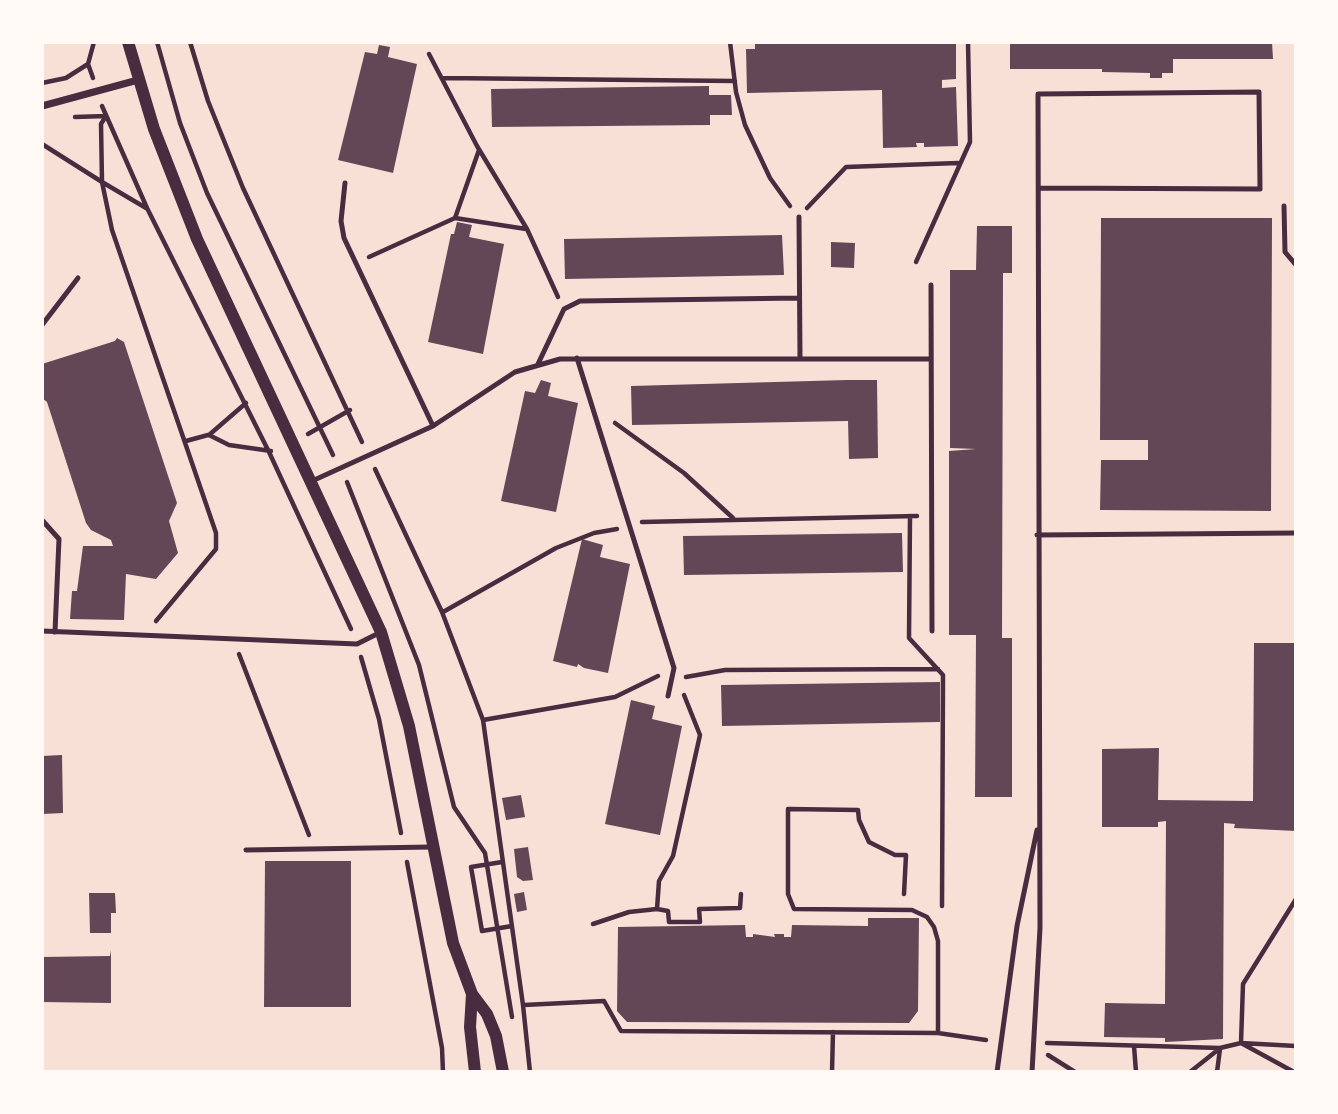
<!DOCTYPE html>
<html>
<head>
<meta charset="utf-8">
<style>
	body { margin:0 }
	#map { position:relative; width:1338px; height:1114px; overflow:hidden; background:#f7e1d7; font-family:"Nunito Sans",sans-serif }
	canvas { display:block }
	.frame { position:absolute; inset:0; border:44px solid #fffaf5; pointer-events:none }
</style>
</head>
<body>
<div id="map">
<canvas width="1338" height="1114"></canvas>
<div class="frame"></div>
</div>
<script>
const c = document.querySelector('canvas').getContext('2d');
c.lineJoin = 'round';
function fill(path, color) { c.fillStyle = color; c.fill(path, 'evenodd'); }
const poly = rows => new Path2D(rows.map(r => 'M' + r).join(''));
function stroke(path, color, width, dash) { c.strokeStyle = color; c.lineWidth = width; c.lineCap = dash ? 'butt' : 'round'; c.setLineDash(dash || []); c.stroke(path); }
const building = poly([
	[755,42,956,42,956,79,942,80,942,88,956,87,958,146,924,147,924,143,916,143,917,147,883,148,882,90,747,93,746,49,755,49],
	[1010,42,1272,42,1273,59,1173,59,1173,73,1162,73,1162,78,1150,78,1150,73,1102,72,1102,69,1010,69],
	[379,45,390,47,388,57,417,64,393,173,338,160,365,52,377,54],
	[709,86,709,95,731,95,732,115,710,115,710,125,492,127,491,89],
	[1101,218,1272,218,1271,511,1100,510,1101,460,1148,460,1148,440,1100,440],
	[457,222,472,225,469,237,504,244,483,354,428,342,451,234,454,234],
	[977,226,1012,226,1012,273,1003,273,1002,638,1012,638,1012,797,975,797,976,635,949,635,949,451,976,449,950,448,950,270,976,270],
	[782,235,784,275,565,279,564,239],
	[831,242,855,243,854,268,831,267],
	[117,338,124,342,177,503,169,521,178,553,156,579,126,574,124,620,70,619,72,591,77,591,83,546,113,546,111,540,91,530,86,523,47,402,42,398,42,364,115,341],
	[541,380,551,383,548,396,578,403,556,512,501,501,525,391,535,393],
	[847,380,877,380,878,458,849,459,848,421,632,425,631,386],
	[902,533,903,572,684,575,683,536],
	[582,539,603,545,600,557,630,564,608,673,584,668,578,664,577,667,553,661],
	[1254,643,1296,643,1296,831,1234,828,1235,824,1224,823,1223,1039,1165,1042,1165,1038,1104,1037,1105,1003,1165,1004,1166,821,1158,822,1158,827,1102,827,1102,749,1159,748,1158,800,1253,801],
	[940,682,940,722,722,726,721,685],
	[631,700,655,706,652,719,682,726,660,835,605,824],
	[62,755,63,813,42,814,42,756],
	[521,795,525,817,506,820,502,798],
	[528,847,533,880,523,881,517,877,514,849],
	[265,861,351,861,351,1007,264,1007],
	[524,892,527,910,517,912,514,894],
	[89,893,115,893,116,913,111,913,111,933,90,933],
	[868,918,919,918,918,1011,909,1023,627,1022,617,1011,618,927,745,925,746,937,753,937,753,934,775,937,774,934,784,934,784,937,791,937,792,925,868,926],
	[111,950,111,1003,42,1002,42,957,110,956]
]);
const path = poly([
	[157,42,180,123,207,193,333,455],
	[190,42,208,101,243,188,362,442],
	[730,42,736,92,745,125,770,178,790,206],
	[429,54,477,146,527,229,558,297],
	[88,64,94,42],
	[442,78,735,81],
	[42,83,66,78,88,64,93,78],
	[102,106,147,208,269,452,351,629],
	[75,117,106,116,101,124,102,182,146,208],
	[42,144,102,182,112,230,216,533,216,549,156,621],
	[807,208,846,167,958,163],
	[455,218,479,150],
	[369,257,455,218,526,229],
	[916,262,970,142,968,42],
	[246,403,209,435,229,445,271,451],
	[615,423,684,473,733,518],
	[308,434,350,410],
	[186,441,208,435],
	[375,469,442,612,483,720,523,1005,530,1072],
	[347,482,419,665,454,807,485,853,512,1017],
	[910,516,909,638,943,675,942,906],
	[642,522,917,516],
	[443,612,556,548,594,533,617,529],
	[239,654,309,835],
	[361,657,379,719,401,833],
	[686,677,725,670,938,669],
	[483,720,615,697,658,676],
	[407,862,442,1048,443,1072],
	[502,862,471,867,482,931,512,926],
	[904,894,906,855,895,855,869,842,859,820,858,810,788,809,788,894,794,909,912,910,927,917,934,927,938,941,938,1033],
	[1296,899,1243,984,1241,1043,1296,1046],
	[657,909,659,881,673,856,700,735,684,695],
	[593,924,629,912,657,909,668,911,669,922,700,922,699,909,740,908,741,894],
	[524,1005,604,1001,621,1031,938,1033,986,1040],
	[1047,1043,1220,1048,1241,1043,1294,1072],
	[1134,1046,1136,1072],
	[1048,1055,1075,1072],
	[832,1072,833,1032],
	[1190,1072,1219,1049],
	[1217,1072,1220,1049]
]);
const service = poly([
	[345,183,341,221,344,238,433,426],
	[1284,206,1285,252,1296,265],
	[799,217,800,358],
	[931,285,932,631],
	[42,325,78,278],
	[577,358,674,668,668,696],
	[538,364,564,309,580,301,799,298],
	[312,481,433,426,515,372,560,359,931,359],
	[42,520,59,539,55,632],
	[1037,535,1296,533],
	[42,631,357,644,381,632],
	[246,850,432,847],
	[997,1072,1017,926,1037,830],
	[1032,1072,1040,928,1038,94,1259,92,1260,189,1039,188]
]);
const minor = poly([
	[42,106,138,80]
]);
const tertiary = poly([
	[128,42,154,129,197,239,381,632,409,726,453,943,472,994,487,1014,496,1036,503,1072],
	[472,994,470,1027,475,1072]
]);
fill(building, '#644757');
stroke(path, '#4a2c40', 4.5);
stroke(service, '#4a2c40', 5);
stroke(minor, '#4a2c40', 7);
stroke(tertiary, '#4a2c40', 12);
</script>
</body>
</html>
